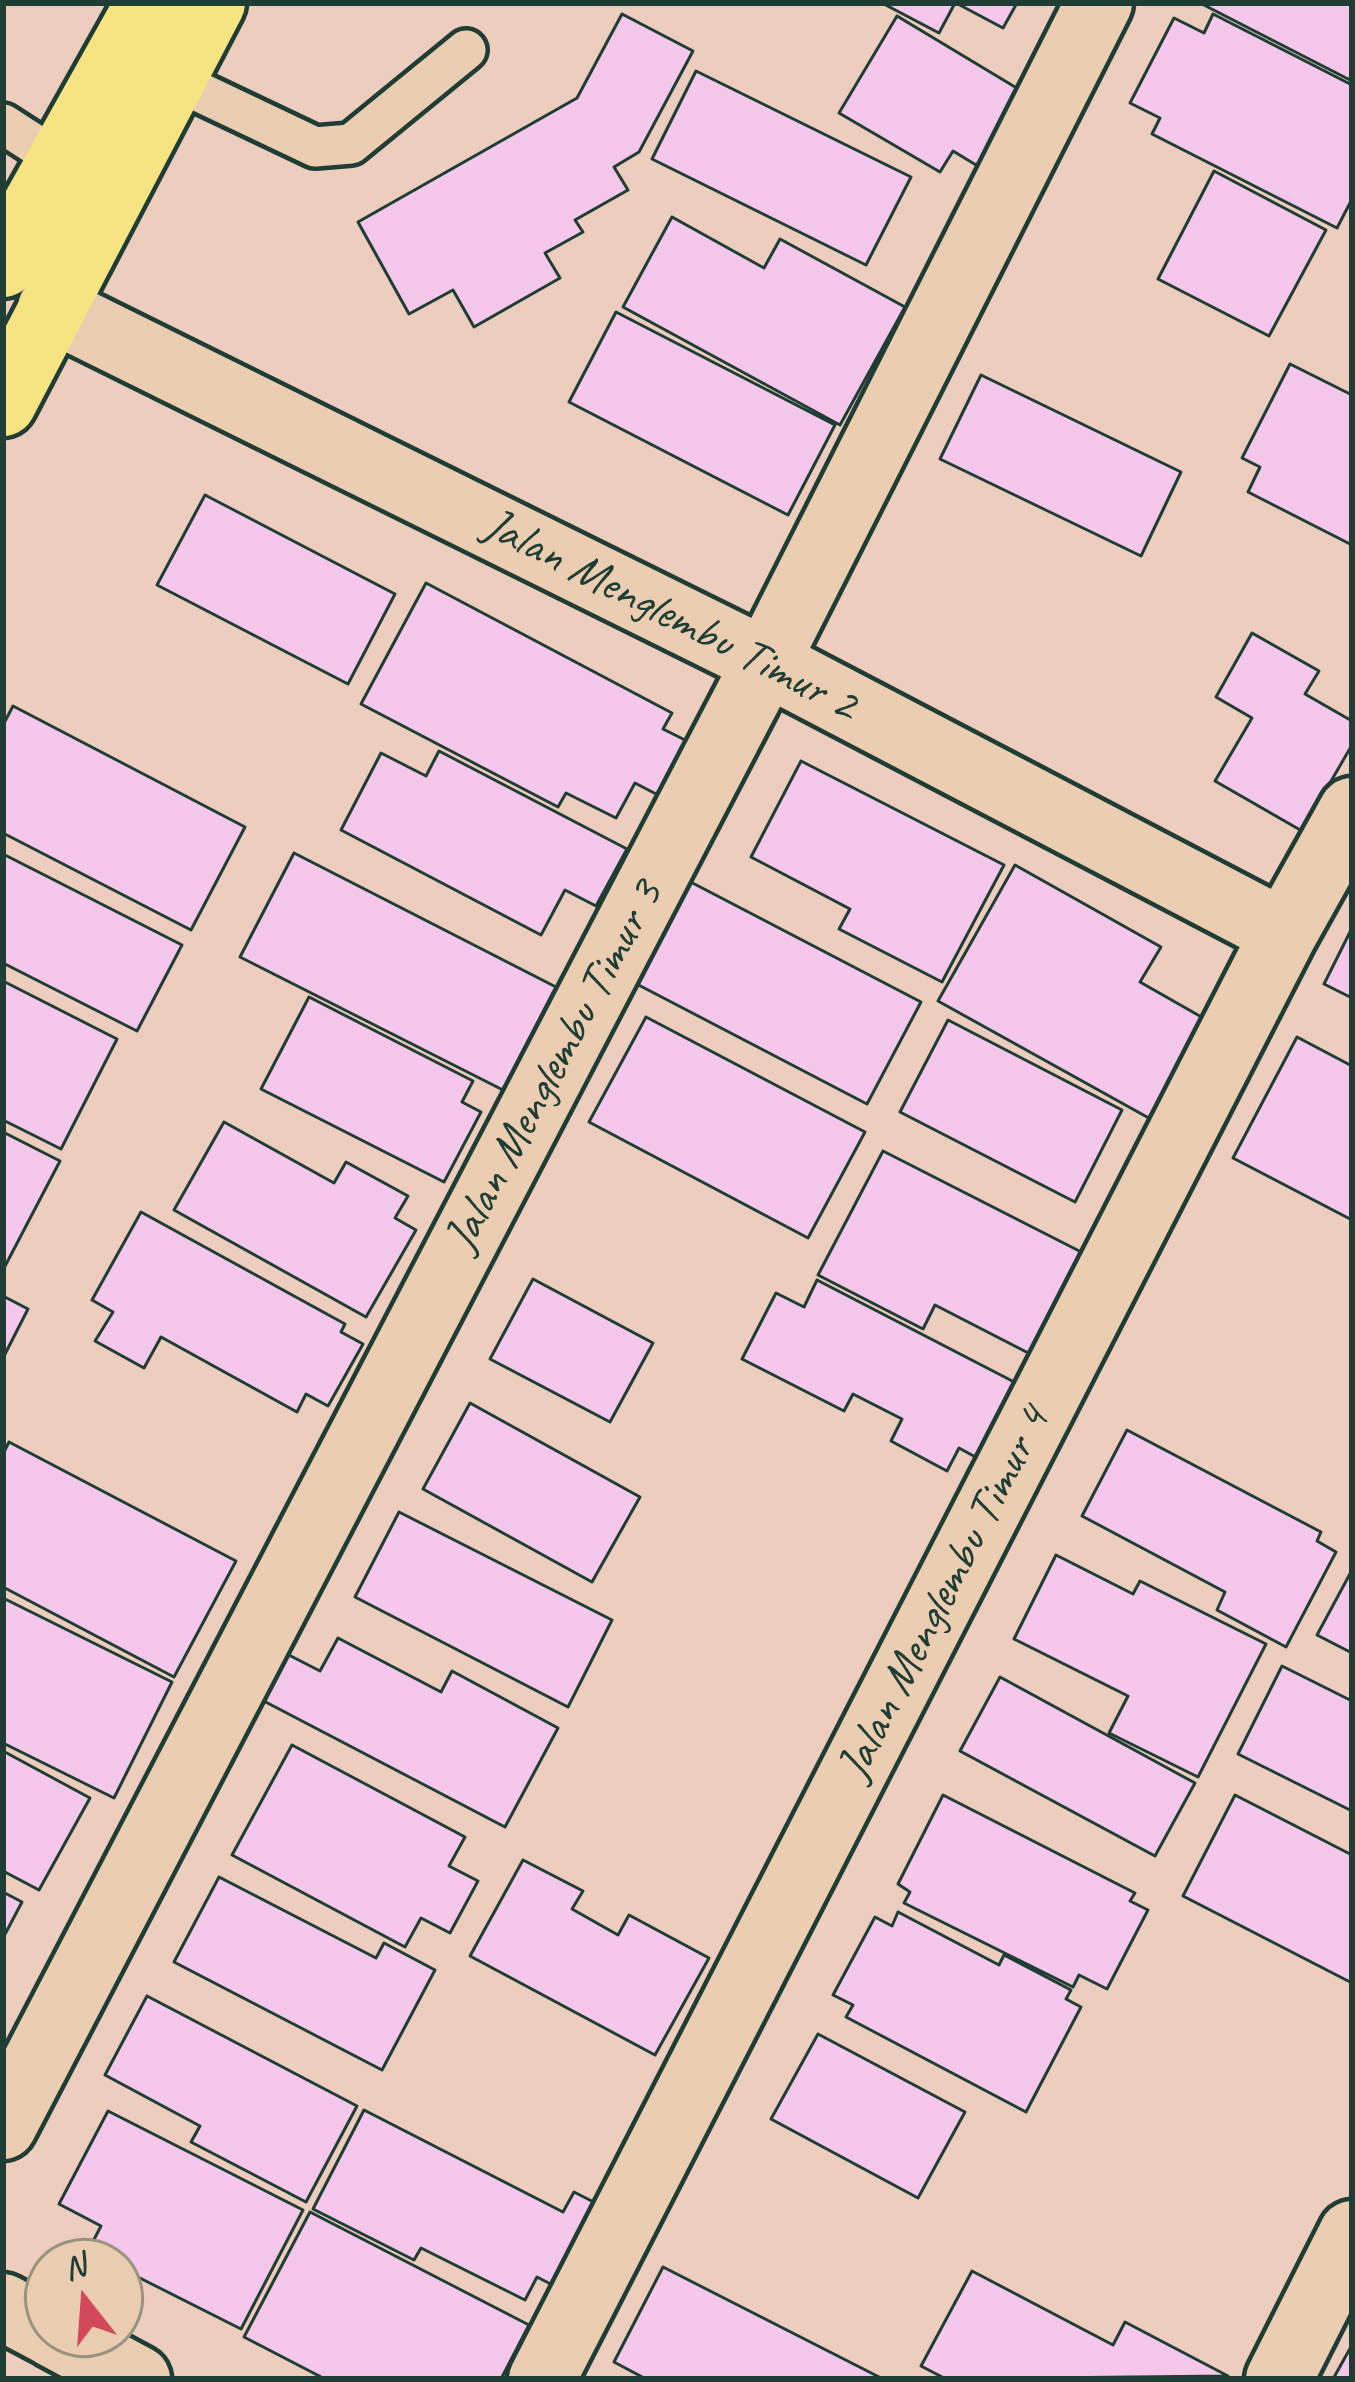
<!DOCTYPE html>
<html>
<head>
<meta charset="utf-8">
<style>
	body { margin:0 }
	#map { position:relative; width:1355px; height:2382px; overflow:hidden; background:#edcdbd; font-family:Caveat,sans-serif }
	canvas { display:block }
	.frame { position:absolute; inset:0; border:6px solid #1f3d34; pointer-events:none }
	.north { position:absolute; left:24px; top:2238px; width:120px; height:120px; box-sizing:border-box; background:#ebceb2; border:3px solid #999480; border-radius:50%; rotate:343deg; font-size:33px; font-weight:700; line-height:48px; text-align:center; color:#1f3d34 }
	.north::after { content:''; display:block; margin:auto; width:42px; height:54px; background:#d1495b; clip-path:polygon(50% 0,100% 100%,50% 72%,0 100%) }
</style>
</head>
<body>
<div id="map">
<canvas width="1355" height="2382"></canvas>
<div class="frame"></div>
<div class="north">N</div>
</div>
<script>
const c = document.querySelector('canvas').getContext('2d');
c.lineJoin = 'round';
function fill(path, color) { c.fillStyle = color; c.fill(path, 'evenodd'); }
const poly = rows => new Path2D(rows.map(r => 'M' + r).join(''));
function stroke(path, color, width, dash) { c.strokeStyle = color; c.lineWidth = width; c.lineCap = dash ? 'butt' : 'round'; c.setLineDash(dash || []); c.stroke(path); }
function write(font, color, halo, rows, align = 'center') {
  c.font = font + ' Caveat,sans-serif'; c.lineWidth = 12; c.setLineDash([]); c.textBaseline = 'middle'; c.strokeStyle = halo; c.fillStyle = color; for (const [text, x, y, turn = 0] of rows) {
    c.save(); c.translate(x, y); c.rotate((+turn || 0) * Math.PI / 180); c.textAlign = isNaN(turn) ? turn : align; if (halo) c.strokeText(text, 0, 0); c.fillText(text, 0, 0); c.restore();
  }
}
const building = poly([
	[882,3,955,3,939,33,882,3],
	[956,3,1017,3,1003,28,956,3],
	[1200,3,1352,3,1352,81,1200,3],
	[622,14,693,51,639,152,614,167,628,190,575,220,583,232,545,253,560,278,474,327,453,290,409,314,358,222,577,98,622,14],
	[1213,14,1352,85,1352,199,1337,228,1152,134,1160,118,1130,103,1174,18,1204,33,1213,14],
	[897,16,1025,93,981,168,953,151,940,172,839,113,897,16],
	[696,71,911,177,866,265,652,159,696,71],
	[1214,171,1326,230,1269,336,1158,279,1214,171],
	[672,217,764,268,780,239,905,307,840,425,623,307,672,217],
	[616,312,835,425,788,515,569,402,616,312],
	[1290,364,1352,395,1352,545,1248,492,1260,467,1242,458,1290,364],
	[981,375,1181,472,1141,556,940,459,981,375],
	[205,495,395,594,348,684,157,585,205,495],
	[426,583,672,713,663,729,687,741,658,795,635,783,616,818,566,793,558,807,361,704,426,583],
	[1252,633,1319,671,1305,694,1352,721,1352,745,1302,831,1215,781,1252,718,1216,697,1252,633],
	[13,706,245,827,191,930,3,833,3,725,13,706],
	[439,751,627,849,596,906,565,890,541,935,341,830,381,753,426,776,439,751],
	[801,761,1004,865,942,982,839,929,850,909,751,857,801,761],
	[294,853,556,987,503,1090,240,957,294,853],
	[3,854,182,945,137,1031,3,963,3,854],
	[1015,865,1161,947,1140,982,1212,1023,1156,1122,938,1001,1015,865],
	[683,878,921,1002,867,1104,629,980,683,878],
	[1352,928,1352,998,1324,984,1352,928],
	[3,981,117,1039,61,1149,3,1120,3,981],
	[309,997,473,1081,462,1102,481,1112,444,1182,261,1089,309,997],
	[646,1017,865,1132,808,1238,589,1122,646,1017],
	[948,1020,1122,1110,1075,1202,900,1112,948,1020],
	[1297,1037,1352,1066,1352,1220,1233,1158,1297,1037],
	[224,1122,334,1183,346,1162,408,1196,395,1218,416,1230,366,1317,174,1210,224,1122],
	[3,1132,60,1161,3,1270,3,1132],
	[883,1151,1093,1258,1040,1359,935,1305,923,1329,818,1275,883,1151],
	[141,1212,345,1324,341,1332,363,1344,328,1406,306,1394,297,1412,161,1337,144,1368,95,1341,113,1312,92,1300,141,1212],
	[533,1279,653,1343,610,1422,490,1359,533,1279],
	[817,1280,1020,1385,981,1460,959,1448,947,1471,891,1441,902,1419,853,1394,844,1411,742,1359,776,1293,804,1307,817,1280],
	[3,1296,28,1309,3,1358,3,1296],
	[470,1403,640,1497,592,1582,423,1489,470,1403],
	[1127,1430,1321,1532,1317,1541,1336,1552,1286,1647,1217,1610,1225,1592,1082,1516,1127,1430],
	[9,1442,236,1561,174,1677,3,1587,3,1454,9,1442],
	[399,1512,612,1620,568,1707,355,1597,399,1512],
	[1056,1555,1133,1594,1140,1581,1266,1644,1198,1777,1109,1733,1128,1696,1014,1639,1056,1555],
	[1352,1570,1352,1653,1317,1635,1352,1570],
	[3,1598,172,1682,114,1798,3,1743,3,1598],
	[338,1638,441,1692,452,1671,558,1728,505,1827,258,1698,283,1652,320,1671,338,1638],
	[1282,1666,1352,1701,1352,1811,1238,1754,1282,1666],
	[1000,1677,1195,1783,1155,1856,960,1751,1000,1677],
	[292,1745,465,1837,449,1866,478,1881,450,1933,421,1918,405,1947,232,1855,292,1745],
	[3,1751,90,1798,39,1890,3,1871,3,1751],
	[943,1795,1135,1893,1130,1901,1148,1910,1107,1989,1079,1975,1073,1987,904,1903,910,1892,898,1884,943,1795],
	[1235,1795,1352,1855,1352,1983,1183,1896,1235,1795],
	[523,1860,583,1891,572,1909,618,1935,629,1915,709,1958,655,2055,470,1956,523,1860],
	[219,1877,376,1958,384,1943,435,1970,382,2070,174,1962,219,1877],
	[3,1892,22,1902,3,1938,3,1892],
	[898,1912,999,1965,1004,1955,1071,1990,1066,1999,1081,2007,1026,2112,846,2017,853,2005,833,1995,875,1917,892,1926,898,1912],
	[147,1996,357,2106,306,2202,191,2142,200,2126,105,2075,147,1996],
	[818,2034,965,2112,918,2198,771,2119,818,2034],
	[364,2110,563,2212,574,2192,619,2215,576,2297,537,2277,525,2300,421,2248,414,2260,313,2209,364,2110],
	[108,2111,303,2210,241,2329,120,2268,120,2262,108,2262,88,2251,101,2226,59,2204,108,2111],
	[310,2212,529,2325,501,2379,325,2379,244,2337,310,2212],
	[663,2267,883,2379,646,2379,614,2362,663,2267],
	[972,2271,1113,2345,1125,2322,1228,2376,946,2379,921,2366,972,2271],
	[1352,2345,1352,2379,1333,2379,1352,2345]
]);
const lane = poly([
	[172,79,315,147,351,144,466,50],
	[3,124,62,162]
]);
const street = poly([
	[51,308,766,662,1284,933],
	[3,2126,766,662,1099,3],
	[542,2379,1284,933,1352,811],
	[1279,2379,1352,2234]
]);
const secondary = poly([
	[3,2307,48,2331],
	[53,2334,137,2379]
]);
const primary = poly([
	[3,264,149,3],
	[3,403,212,3]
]);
const streetNames = [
	["Jalan Menglembu Timur 2",670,616,27],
	["Jalan Menglembu Timur 3",555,1067,-62],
	["Jalan Menglembu Timur 4",945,1594,-63]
];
fill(building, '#f4c7eb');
stroke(building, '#1f3d34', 3);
stroke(lane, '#1f3d34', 48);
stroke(street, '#1f3d34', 75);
stroke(secondary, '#1f3d34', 75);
stroke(primary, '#1f3d34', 75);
stroke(lane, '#ebceb2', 39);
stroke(street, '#ebceb2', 66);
stroke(secondary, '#ebceb2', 66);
stroke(primary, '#f6e381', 66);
write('48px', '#1f3d34', '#ebceb2', streetNames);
</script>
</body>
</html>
